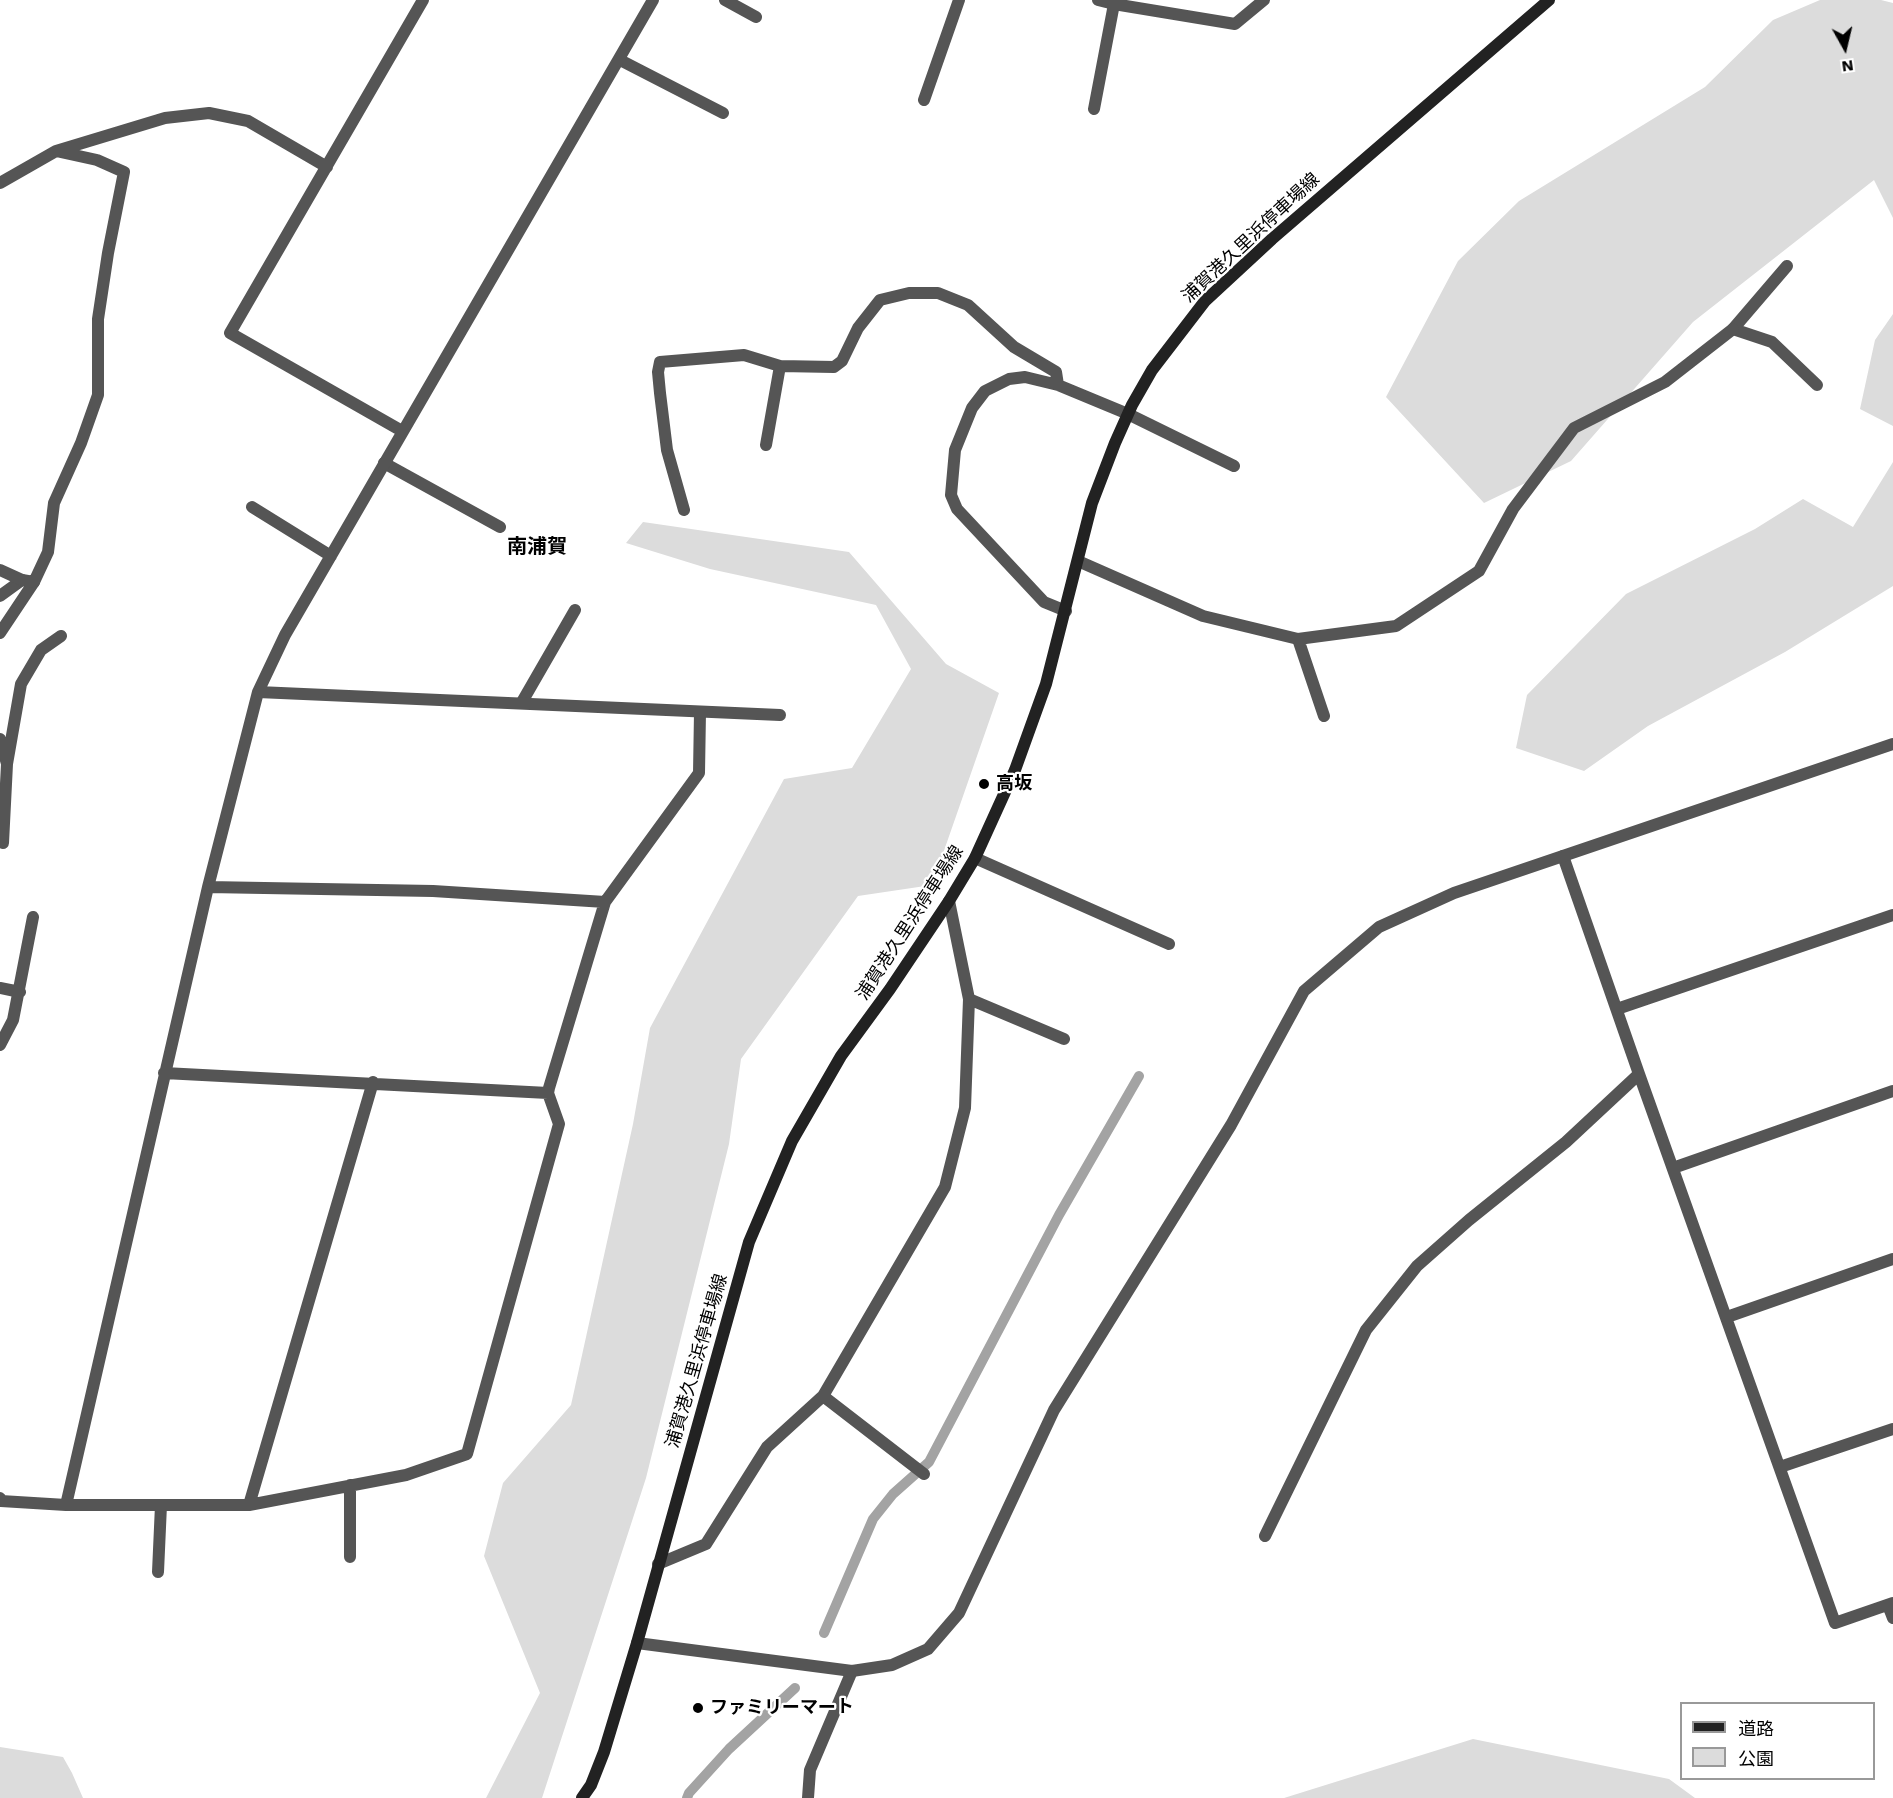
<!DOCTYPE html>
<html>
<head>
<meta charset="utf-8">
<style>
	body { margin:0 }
	#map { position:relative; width:1893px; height:1798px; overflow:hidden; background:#fff; font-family:"Work Sans","Noto Sans JP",sans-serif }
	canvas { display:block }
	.legend { position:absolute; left:1680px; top:1702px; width:195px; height:78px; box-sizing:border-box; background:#fff; border:2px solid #999; margin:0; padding:8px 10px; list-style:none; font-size:18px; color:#000 }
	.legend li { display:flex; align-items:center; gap:12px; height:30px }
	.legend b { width:30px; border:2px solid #999 }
	.north { position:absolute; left:1815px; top:18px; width:60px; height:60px; -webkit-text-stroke:4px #fff; paint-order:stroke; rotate:172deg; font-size:16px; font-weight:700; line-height:24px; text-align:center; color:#000 }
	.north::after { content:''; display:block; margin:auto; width:21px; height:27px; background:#000; clip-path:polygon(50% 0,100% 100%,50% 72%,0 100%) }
</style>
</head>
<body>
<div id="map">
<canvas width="1893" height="1798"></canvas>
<ul class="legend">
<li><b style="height:8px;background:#222"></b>道路</li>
<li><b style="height:16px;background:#dcdcdc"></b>公園</li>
</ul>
<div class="north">N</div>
</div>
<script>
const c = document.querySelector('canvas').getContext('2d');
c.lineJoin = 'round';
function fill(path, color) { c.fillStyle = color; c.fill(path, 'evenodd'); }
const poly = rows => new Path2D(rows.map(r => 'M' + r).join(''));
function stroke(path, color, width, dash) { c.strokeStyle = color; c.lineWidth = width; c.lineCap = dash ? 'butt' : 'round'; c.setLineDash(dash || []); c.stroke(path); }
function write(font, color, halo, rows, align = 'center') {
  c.font = font + ' "Work Sans","Noto Sans JP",sans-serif'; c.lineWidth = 4.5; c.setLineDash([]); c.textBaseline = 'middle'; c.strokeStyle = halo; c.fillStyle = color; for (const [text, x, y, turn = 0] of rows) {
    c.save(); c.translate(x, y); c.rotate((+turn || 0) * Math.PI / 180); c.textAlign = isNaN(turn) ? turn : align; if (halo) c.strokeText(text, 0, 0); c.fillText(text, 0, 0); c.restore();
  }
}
const green = poly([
	[1820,0,1881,0,1893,3,1893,218,1874,180,1693,322,1571,461,1484,503,1386,397,1458,261,1519,201,1705,87,1773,20],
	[1893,314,1893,426,1860,409,1875,340],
	[1893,462,1893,586,1785,652,1648,726,1584,771,1516,748,1527,695,1626,594,1755,529,1803,499,1853,527],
	[643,522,849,552,946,664,999,693,932,885,858,896,741,1059,729,1144,646,1478,542,1798,486,1798,540,1693,484,1556,503,1483,571,1405,633,1124,650,1028,784,779,852,768,911,669,876,605,710,569,626,543],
	[1473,1739,1669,1779,1695,1798,1284,1798],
	[0,1747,63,1757,72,1773,83,1798,0,1798]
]);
const stream = poly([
	[824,1633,873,1519,893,1494,929,1462,1059,1215,1139,1076],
	[687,1798,689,1793,729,1749,795,1688]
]);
const service = poly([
	[725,0,756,17],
	[620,60,723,113],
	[1787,266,1733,329,1772,342,1817,385],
	[1128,414,1234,466],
	[384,463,500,527],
	[0,596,22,580],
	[0,633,34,582],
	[522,702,575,610],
	[0,739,7,764,3,843],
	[7,764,21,684,41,650,61,636],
	[975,858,1169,944],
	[969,999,1064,1039],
	[823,1396,924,1474],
	[658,1564,706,1544,767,1447,823,1396,945,1187,965,1108,969,999,949,901],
	[808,1798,810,1770,852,1671]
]);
const minor = poly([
	[1098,0,1114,4,1235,24,1264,0],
	[924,100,959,0],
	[1094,109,1114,4],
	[0,183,56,151,165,118,209,113,248,121,327,167],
	[402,431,230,333,423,0],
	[766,445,780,366],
	[252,507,331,556],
	[684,510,667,450,660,393,658,372,660,362,744,355,780,366,834,367,842,361,858,328,880,300,909,293,938,293,968,305,1014,347,1056,372,1058,385],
	[1078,561,1203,616,1298,639,1396,626,1479,571,1513,509,1574,428,1665,382,1733,329],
	[0,570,22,580,34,582,48,552,54,503,81,443,98,395,98,319,108,253,124,172,97,160,56,151],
	[1066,611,1044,602,957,509,951,495,955,450,972,408,985,391,1009,379,1025,377,1058,385,1128,414],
	[1298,639,1324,716],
	[258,692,780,715],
	[1563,856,1639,1074,1835,1623,1893,1603],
	[208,887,433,891,605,902],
	[0,988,20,992],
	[1617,1009,1893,915],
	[0,1045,13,1020,33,917],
	[164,1073,548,1093],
	[1673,1168,1893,1091],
	[1727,1317,1893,1259],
	[1780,1467,1893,1429],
	[0,1498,1,1501,66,1505,249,1505,406,1475,467,1454,559,1124,548,1093,549,1088,605,902,699,773,700,712],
	[66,1505,208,887,258,692,285,635,653,0],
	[249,1505,373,1082],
	[1265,1536,1366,1330,1417,1266,1469,1220,1566,1142,1639,1074],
	[350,1557,350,1485],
	[158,1572,161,1505],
	[1888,1605,1893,1618]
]);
const tertiary = poly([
	[637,1643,852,1671,892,1665,928,1649,959,1613,1054,1410,1231,1125,1304,991,1379,927,1454,893,1893,744]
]);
const secondary = poly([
	[582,1798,591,1785,604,1752,637,1643,749,1242,792,1141,841,1056,890,989,949,901,975,858,1015,770,1046,684,1092,503,1115,443,1132,405,1152,370,1205,301,1272,239,1549,0]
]);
const markers = [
	[984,784,6,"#000"],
	[698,1708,6,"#000"]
];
const streetNames = [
	["浦賀港久里浜停車場線",1251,238,-43],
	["浦賀港久里浜停車場線",910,923,-57],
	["浦賀港久里浜停車場線",697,1361,-74]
];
const poiNames = [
	["高坂",996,784],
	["ファミリーマート",710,1708]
];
const neighbourhoodNames = [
	["南浦賀",537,547]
];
fill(green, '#dcdcdc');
stroke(stream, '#a3a3a3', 10);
stroke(service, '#555', 12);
stroke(minor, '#555', 12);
stroke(tertiary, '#555', 12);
stroke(secondary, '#222', 12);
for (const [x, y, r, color] of markers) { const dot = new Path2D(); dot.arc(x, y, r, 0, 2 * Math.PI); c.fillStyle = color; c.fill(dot); stroke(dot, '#fff', 2); }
write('18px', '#000', '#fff', streetNames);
write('bold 18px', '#000', '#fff', poiNames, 'left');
write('bold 20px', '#000', '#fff', neighbourhoodNames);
</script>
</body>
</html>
